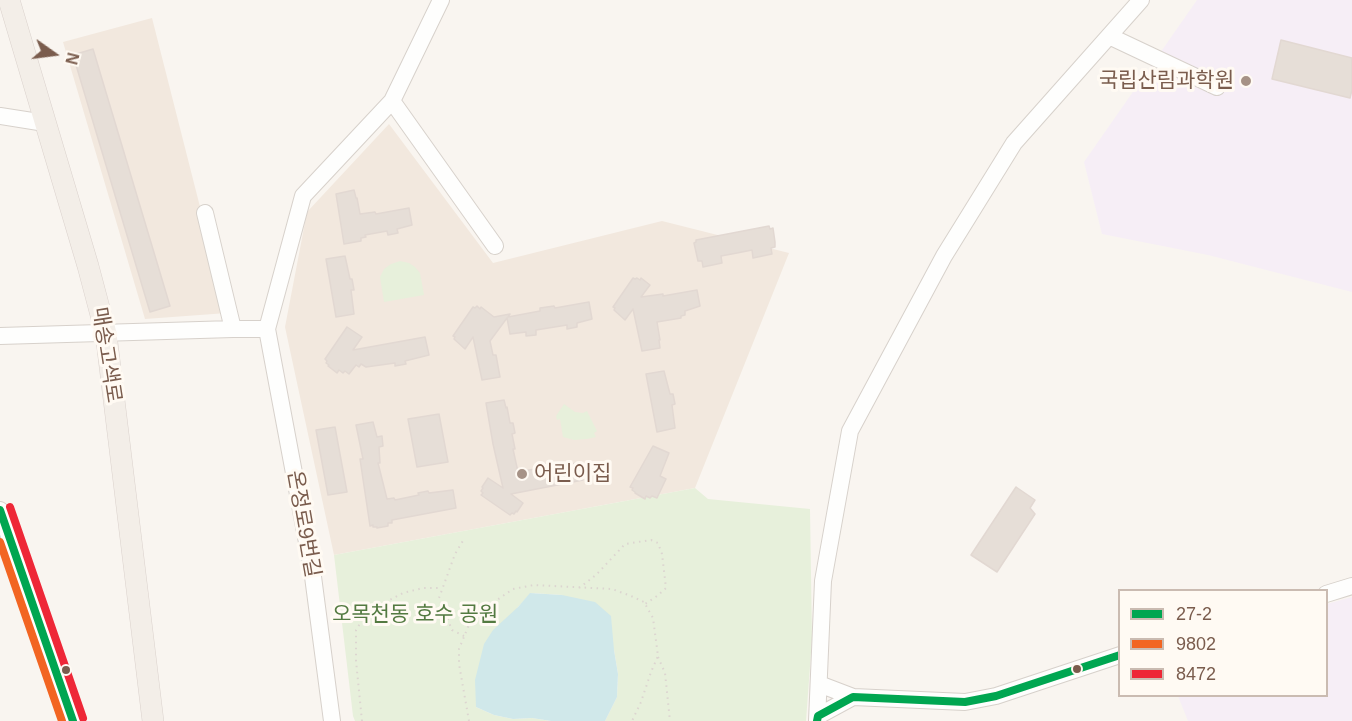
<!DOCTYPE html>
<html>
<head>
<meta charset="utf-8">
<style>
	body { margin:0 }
	#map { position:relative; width:1352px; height:721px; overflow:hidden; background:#f9f5f0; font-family:Helvetica,sans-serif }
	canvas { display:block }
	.legend { position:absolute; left:1118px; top:589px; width:210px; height:108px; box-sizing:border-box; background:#fffaf3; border:2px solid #cabbb1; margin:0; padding:8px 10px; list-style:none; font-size:18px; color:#7a5c4d }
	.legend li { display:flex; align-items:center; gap:12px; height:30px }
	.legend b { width:30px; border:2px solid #cabbb1 }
	.north { position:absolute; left:24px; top:24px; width:60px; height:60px; -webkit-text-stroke:4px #fffaf3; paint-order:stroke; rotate:104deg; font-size:16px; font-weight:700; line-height:24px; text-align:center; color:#7a5c4d }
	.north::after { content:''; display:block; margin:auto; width:21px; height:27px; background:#7a5c4d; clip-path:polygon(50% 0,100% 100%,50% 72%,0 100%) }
</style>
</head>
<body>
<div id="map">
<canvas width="1352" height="721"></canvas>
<ul class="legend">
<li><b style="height:8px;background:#00a651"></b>27-2</li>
<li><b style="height:8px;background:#f26522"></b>9802</li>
<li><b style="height:8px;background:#ee2737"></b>8472</li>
</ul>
<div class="north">N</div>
</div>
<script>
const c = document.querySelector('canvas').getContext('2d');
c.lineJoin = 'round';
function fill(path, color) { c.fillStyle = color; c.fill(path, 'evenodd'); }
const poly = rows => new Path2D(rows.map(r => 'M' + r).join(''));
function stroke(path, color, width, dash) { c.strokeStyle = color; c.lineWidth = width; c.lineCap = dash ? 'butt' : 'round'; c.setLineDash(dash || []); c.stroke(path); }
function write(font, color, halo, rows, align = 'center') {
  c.font = font + ' Helvetica,"Noto Sans KR",sans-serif'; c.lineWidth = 6; c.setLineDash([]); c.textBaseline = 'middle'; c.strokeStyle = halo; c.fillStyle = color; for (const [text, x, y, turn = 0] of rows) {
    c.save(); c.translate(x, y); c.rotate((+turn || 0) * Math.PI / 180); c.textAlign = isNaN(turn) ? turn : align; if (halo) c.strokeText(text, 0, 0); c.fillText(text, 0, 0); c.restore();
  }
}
const residential = poly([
	[152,18,227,313,145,319,63,42],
	[389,124,493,263,662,221,789,253,695,488,334,555,285,327,307,212]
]);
const education = poly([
	[1197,0,1352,0,1352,292,1208,255,1102,234,1084,162],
	[1352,597,1352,721,1188,721,1178,696,1326,696,1327,604]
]);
const green = poly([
	[400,261,409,263,415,267,420,273,424,295,384,302,380,277,384,269,391,264],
	[564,404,575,412,583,413,587,411,597,431,594,433,596,437,587,439,574,440,563,437,560,419,557,420,556,416],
	[695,488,708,499,810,509,812,639,806,721,605,721,617,697,618,674,614,650,562,595,531,593,518,607,476,707,494,715,513,719,532,718,551,721,355,721,353,716,334,555]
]);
const water = poly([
	[530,593,562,595,595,602,611,616,614,650,618,674,617,697,605,721,551,721,532,718,513,719,494,715,476,707,475,680,484,644,493,630,518,607]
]);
const building = poly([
	[1281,40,1352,58,1352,90,1350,98,1272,79,1281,40],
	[93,49,170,306,150,312,73,55,93,49],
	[354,190,356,198,357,198,360,214,375,212,376,214,409,208,412,225,397,229,398,233,388,235,387,231,365,235,366,237,361,238,361,241,344,244,336,194,354,190],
	[769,226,770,229,773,228,775,242,775,247,771,248,772,254,753,258,752,250,737,253,721,256,722,263,703,267,702,261,698,261,694,243,696,242,696,240,769,226],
	[345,256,350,279,352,279,354,290,351,290,354,314,336,317,326,259,345,256],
	[633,278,635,279,637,278,640,280,641,278,650,285,641,297,663,294,663,296,697,290,700,306,685,311,685,315,681,316,681,318,657,322,660,340,659,340,660,348,642,351,633,309,625,320,614,310,615,308,613,307,633,278],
	[589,302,592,319,577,323,577,327,567,329,567,325,536,330,536,335,526,336,526,332,510,334,507,318,490,341,493,355,496,355,500,377,482,380,473,337,465,349,454,339,455,337,453,336,473,307,475,308,477,306,480,309,481,307,494,317,510,314,508,317,540,311,540,308,554,306,555,308,589,302],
	[347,327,362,337,353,350,425,337,429,355,405,361,406,364,395,366,395,363,366,367,361,364,359,367,356,365,349,374,345,371,343,373,339,370,337,373,328,366,329,365,326,363,327,361,325,359,347,327],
	[664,371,670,394,673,394,675,404,672,405,675,428,657,432,646,374,664,371],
	[504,400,506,408,507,407,510,423,513,423,515,433,512,434,515,449,513,449,518,472,546,467,545,464,556,462,556,465,572,462,572,464,580,462,583,480,511,494,523,503,517,512,516,511,514,514,512,513,510,515,481,495,483,493,481,491,483,488,482,487,488,478,503,488,493,444,486,403,504,400],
	[439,414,448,462,417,467,408,419,439,414],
	[373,422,377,437,382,436,383,446,379,447,380,463,378,463,387,499,394,498,395,500,419,495,418,493,428,491,429,493,453,490,456,508,392,520,392,523,388,523,388,526,377,528,377,527,373,527,373,525,370,526,360,459,363,459,356,425,373,422],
	[335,427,347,492,328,495,316,430,335,427],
	[653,446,669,453,660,476,666,479,657,498,652,496,650,498,646,496,645,499,635,493,635,492,632,490,633,488,630,487,653,446],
	[1016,487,1035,500,1030,508,1035,514,997,572,971,555,1016,487]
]);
const path = poly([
	[579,588,596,575,625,544,651,540,658,543,662,554,666,588,657,596,645,604],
	[464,636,452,630,439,598,455,554,464,539],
	[658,657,665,673,670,721],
	[362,721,356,661,356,630,363,619,382,604,403,593,423,588,442,588],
	[469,721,459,664,459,649,468,627,484,609,513,589,534,585,612,589,631,596,644,602,653,618,658,656,651,672,641,702,632,721]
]);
const minor = poly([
	[1109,36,1217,87],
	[392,101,495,246],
	[0,116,45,123],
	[233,329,267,329,303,196,392,101,441,0],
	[267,329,312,569,332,721],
	[0,336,233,329,205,213],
	[0,510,73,721],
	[1326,594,1352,586],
	[819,684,853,697],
	[818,716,853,697,965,702,996,696,1120,655],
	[817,721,823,581,850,431,944,256,1014,143,1141,0]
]);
const major = poly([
	[9,0,88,266,106,334,153,721]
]);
const bus1 = poly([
	[0,510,73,721],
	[817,721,818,716,853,697,965,702,996,696,1120,655]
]);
const bus2 = poly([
	[0,542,62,721]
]);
const bus3 = poly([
	[10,507,83,718]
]);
const markers = [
	[1246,81,6,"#a69286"],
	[522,474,6,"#a69286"],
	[1077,669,5,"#7a5c4d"],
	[66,670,5,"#7a5c4d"]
];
const poiNames = [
	["국립산림과학원",1234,81],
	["어린이집",534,474,"left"]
];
const streetNames = [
	["매송고색로",106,355,81],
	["온정로9번길",303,524,80]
];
const parkNames = [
	["오목천동 호수 공원",415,615]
];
fill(residential, '#f2e8de');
fill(education, '#f6eef6');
fill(green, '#e7f0db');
fill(water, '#d0e8ea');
fill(building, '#e6ded7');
stroke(building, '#e2d8d2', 1.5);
stroke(minor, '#d7d1cb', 18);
stroke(major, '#dad1cc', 22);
stroke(path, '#dcd5d0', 2, [1.5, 4.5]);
stroke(minor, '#fefefd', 16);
stroke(major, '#f3eee8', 21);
stroke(bus1, '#00a651', 8);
stroke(bus2, '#f26522', 8);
stroke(bus3, '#ee2737', 8);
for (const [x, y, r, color] of markers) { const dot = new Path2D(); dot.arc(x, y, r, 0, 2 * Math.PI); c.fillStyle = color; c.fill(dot); stroke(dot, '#fffaf3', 2); }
write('21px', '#7a5c4d', '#fffaf3', poiNames, 'right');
write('21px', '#7a5c4d', '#fffaf3', streetNames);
write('21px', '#537a41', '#fffaf3', parkNames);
</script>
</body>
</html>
